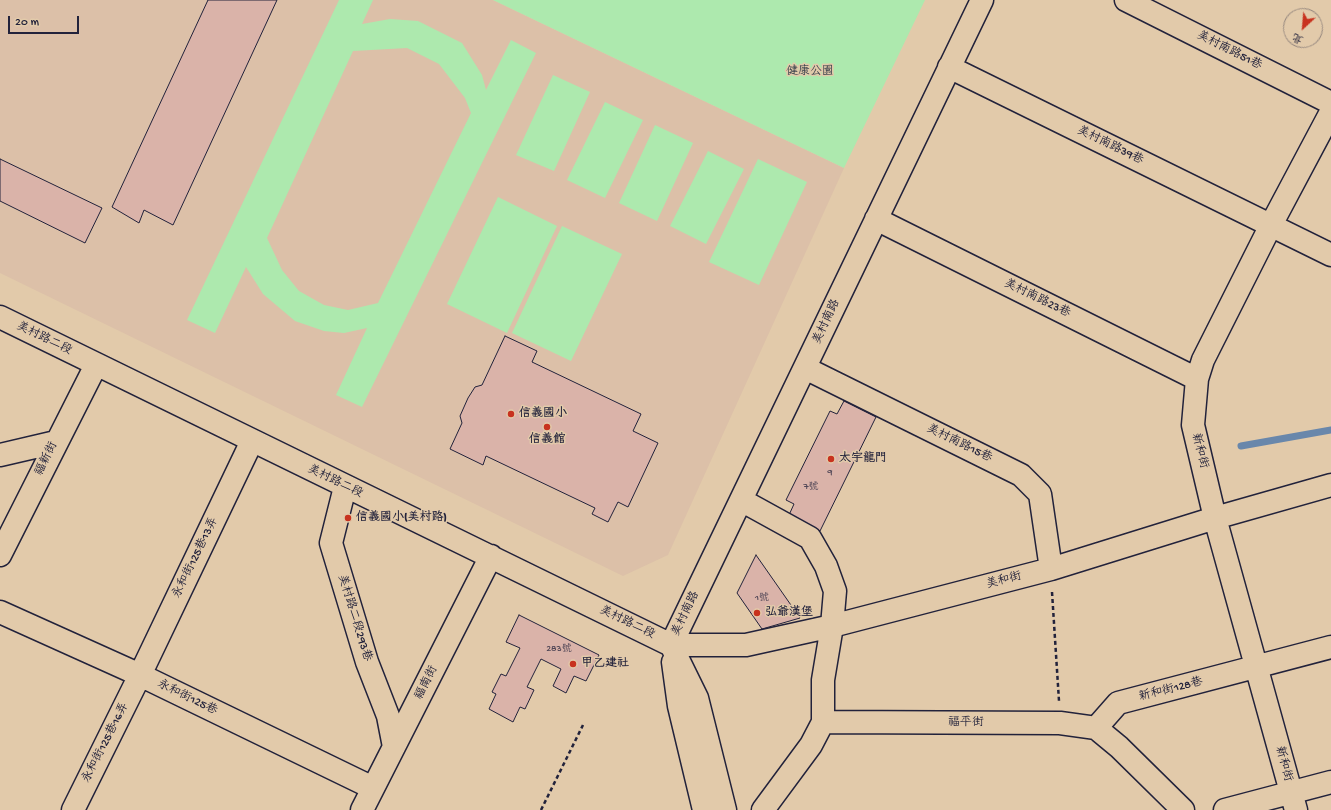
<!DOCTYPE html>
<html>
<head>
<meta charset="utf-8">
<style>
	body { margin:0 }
	#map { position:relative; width:1331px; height:810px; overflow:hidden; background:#e2caaa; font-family:"Gochi Hand","LXGW WenKai TC",sans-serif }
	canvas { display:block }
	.north { position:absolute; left:1283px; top:8px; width:40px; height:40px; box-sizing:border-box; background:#e2caaa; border:1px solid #95877e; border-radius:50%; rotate:206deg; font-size:11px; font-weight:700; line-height:16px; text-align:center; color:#22223b }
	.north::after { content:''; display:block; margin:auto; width:14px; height:18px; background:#c8321e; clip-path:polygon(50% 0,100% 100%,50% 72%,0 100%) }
	.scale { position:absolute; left:8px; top:16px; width:71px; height:18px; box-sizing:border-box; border:2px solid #22223b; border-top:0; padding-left:5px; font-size:12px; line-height:14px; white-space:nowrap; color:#22223b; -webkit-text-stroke:3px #e2caaa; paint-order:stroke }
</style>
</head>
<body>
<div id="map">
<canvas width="1331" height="810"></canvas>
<div class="north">北</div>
<div class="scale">20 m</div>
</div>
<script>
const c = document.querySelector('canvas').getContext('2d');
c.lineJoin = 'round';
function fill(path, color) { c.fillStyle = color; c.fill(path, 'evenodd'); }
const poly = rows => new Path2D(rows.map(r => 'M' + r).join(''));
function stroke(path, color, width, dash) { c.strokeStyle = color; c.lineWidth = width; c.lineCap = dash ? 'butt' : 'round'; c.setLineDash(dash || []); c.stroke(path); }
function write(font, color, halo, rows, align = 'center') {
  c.font = font + ' "Gochi Hand","LXGW WenKai TC",sans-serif'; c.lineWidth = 3; c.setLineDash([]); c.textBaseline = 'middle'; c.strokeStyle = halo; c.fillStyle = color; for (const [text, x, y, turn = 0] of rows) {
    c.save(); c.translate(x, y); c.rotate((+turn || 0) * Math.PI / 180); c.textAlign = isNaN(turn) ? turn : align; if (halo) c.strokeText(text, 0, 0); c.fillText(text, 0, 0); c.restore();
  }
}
const built = poly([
	[0,0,493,0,844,168,668,555,623,576,0,273]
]);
const green = poly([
	[339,0,373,0,362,24,390,19,418,21,462,43,482,75,486,90,511,40,536,53,362,407,336,395,367,328,344,333,324,331,295,321,263,294,246,267,215,333,187,320],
	[407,48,439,64,465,98,471,113,378,303,348,310,324,305,299,291,282,270,267,238,353,51],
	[493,0,925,0,844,168],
	[553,75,590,92,554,171,516,155],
	[605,102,643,120,605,198,567,180],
	[655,125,693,143,657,221,619,203],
	[708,151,744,169,706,244,670,226],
	[758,159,807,182,759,285,709,262],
	[498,197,557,226,507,333,447,304],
	[562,226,622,254,571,361,512,333]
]);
const stream = poly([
	[1241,446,1331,430]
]);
const building = poly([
	[208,0,277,0,173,225,144,210,139,223,112,207,208,0],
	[0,159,102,208,85,243,0,201,0,159],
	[505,336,537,351,532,362,641,414,633,431,658,443,628,507,618,502,608,522,592,514,595,508,486,456,483,465,450,449,462,423,460,416,468,398,475,387,482,385,505,336],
	[844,401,876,417,820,531,789,515,794,504,786,500,830,411,837,414,844,401],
	[756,555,800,618,762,629,737,593,756,555],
	[519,615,599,655,586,681,574,676,566,693,553,686,561,669,541,659,527,687,534,690,525,709,520,707,513,722,489,709,496,694,492,692,501,674,506,676,520,648,506,642,519,615]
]);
const path = poly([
	[1052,592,1059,701],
	[541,810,583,725]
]);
const minor = poly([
	[1126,0,1331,103],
	[949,67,1331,255],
	[876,219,1197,379],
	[0,317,671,645,697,698,725,810],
	[805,368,1021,475,1040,494,1051,569],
	[0,455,56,442],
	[345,487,331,543,367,662,388,716,394,747],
	[741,500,810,538,826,566,835,591,832,626,823,680,823,722],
	[0,555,96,365],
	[0,612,140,675,373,788],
	[671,645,982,0],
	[671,645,746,645,832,626,1051,569,1215,518,1331,485],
	[673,662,679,706,704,810],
	[1096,728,1118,703,1331,647],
	[73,810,140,675,252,441],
	[362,810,491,556],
	[763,810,811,745,823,722,1060,723,1096,728,1119,747,1183,810],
	[1225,810,1331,782],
	[1296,810,1215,518,1193,425,1197,379,1203,360,1271,225,1331,112]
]);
const markers = [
	[511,414,4,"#c8321e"],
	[547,427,4,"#c8321e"],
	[831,459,4,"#c8321e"],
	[348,518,4,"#c8321e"],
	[757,613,4,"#c8321e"],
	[573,664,4,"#c8321e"]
];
const numberNames = [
	["9",830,473],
	["7號",811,487],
	["1號",762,598],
	["283號",559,649]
];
const streetNames = [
	["美村南路51巷",1229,51,27],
	["美村南路39巷",1110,146,26],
	["美村南路23巷",1037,299,26],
	["美村南路",827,322,-65],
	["美村路二段",44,339,26],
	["美村南路15巷",959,444,26],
	["新和街",1199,451,76],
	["福新街",47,459,-64],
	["美村路二段",335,482,26],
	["永和街125巷13弄",196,558,-64],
	["美和街",1004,581,-14],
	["美村南路",686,614,-64],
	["美村路二段293巷",354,618,73],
	["美村路二段",627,623,26],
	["福南街",427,683,-63],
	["新和街128巷",1171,690,-14],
	["永和街125巷",187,698,26],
	["福平街",966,723],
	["永和街125巷16弄",106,743,-63],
	["新和街",1283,764,75]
];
const parkNames = [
	["健康公園",810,72]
];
const poiNames = [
	["信義國小",519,414],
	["信義館",547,440,"center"],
	["太宇龍門",839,459],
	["信義國小(美村路)",356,518],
	["弘爺漢堡",765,613],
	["甲乙建社",581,664]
];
fill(built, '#dcc0a8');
fill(green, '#ade9ae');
stroke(stream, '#6987ab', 7);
fill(building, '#dab3a9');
stroke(building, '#22223b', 1);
stroke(minor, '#22223b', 25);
stroke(path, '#22223b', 2.5, [4, 3]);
stroke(minor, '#e2caaa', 22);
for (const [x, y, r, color] of markers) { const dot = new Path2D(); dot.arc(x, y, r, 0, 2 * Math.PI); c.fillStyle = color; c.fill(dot); stroke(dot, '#e2caaa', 1.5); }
write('10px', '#504656', null, numberNames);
write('12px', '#22223b', '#e2caaa', streetNames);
write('12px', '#37404c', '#e2caaa', parkNames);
write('bold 12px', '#22223b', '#e2caaa', poiNames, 'left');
</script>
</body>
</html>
